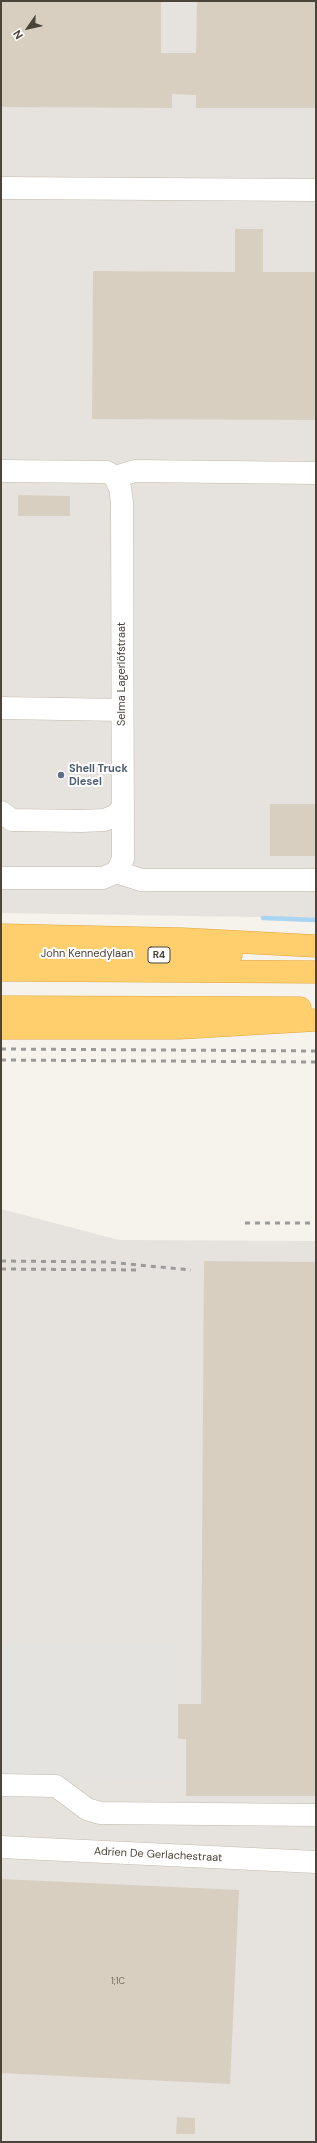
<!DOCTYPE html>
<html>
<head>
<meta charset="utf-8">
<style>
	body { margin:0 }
	#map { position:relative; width:317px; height:2143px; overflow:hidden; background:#f6f3ec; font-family:"DM Sans",sans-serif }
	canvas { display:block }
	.frame { position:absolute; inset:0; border:2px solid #4b4439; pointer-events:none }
	.north { position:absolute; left:8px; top:8px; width:40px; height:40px; -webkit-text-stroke:3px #fff; paint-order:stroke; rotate:236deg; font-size:11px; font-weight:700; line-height:16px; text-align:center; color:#4b4439 }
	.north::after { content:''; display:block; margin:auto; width:14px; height:18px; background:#4b4439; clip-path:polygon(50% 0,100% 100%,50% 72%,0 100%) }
</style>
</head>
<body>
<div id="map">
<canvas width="317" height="2143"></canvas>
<div class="frame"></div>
<div class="north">N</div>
</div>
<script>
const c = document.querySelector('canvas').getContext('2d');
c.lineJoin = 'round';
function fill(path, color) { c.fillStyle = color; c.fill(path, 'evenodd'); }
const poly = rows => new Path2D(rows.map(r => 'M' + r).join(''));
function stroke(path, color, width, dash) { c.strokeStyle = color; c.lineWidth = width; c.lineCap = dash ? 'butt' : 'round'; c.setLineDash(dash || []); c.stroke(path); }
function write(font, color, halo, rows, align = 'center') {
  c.font = font + ' "DM Sans",sans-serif'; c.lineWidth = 4; c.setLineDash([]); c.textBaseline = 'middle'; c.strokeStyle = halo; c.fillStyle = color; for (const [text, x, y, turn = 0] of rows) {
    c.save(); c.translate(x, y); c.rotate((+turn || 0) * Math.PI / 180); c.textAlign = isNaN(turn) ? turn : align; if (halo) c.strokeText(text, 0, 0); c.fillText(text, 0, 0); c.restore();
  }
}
const industrial = poly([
	[1,1,316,1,316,918,1,913],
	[1,1209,119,1240,316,1241,316,2142,1,2142]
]);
const parking = poly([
	[1,1643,176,1644,175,1779,1,1778]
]);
const stream = poly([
	[263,918,316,920]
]);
const building = poly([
	[1,1,161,1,161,53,196,53,197,1,316,1,316,108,196,108,196,95,172,94,172,108,1,107],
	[235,229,263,229,263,272,316,272,316,420,92,419,93,271,235,272],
	[18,495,70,496,70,516,18,516],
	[270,804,316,804,316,856,270,856],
	[204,1261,316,1262,316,1796,186,1796,186,1739,178,1739,178,1704,201,1704],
	[1,1879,239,1890,230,2084,1,2073],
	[177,2117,195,2118,195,2134,176,2134]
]);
const minor = poly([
	[1,188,316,190],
	[1,471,107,472,115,477,120,488,122,502,123,859,117,872,103,878,1,878],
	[115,477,135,471,316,473],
	[1,708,122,710],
	[1,812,12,820,82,821,104,820,115,816,122,809],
	[117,872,141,880,316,880],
	[1,1785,56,1786,87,1809,100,1813,316,1815],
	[1,1847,316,1862]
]);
const highway = poly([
	[1,935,182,939,316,946],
	[1,954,231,955],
	[1,970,316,972],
	[1,1007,300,1008],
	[1,1028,179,1028,316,1020]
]);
const rail = poly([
	[1,1049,316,1051],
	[1,1060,316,1062],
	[245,1223,316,1223],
	[1,1261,107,1262,191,1270],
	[1,1269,139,1270]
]);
const markers = [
	[61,775,4,"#5c6f8a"]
];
const numberNames = [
	["1;1C",118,1982]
];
const shields = [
	[159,955,22]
];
const shieldNames = [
	["R4",159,955]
];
const streetNames = [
	["Selma Lagerlöfstraat",122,674,-90],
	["John Kennedylaan",87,954],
	["Adrien De Gerlachestraat",158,1855,3]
];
const serviceNames = [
	["Shell Truck",69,769],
	["Diesel",69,782]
];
fill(industrial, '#e6e2dd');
fill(parking, '#e5e3e0');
stroke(stream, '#a9d4f2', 4.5);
fill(building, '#d8cfc1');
stroke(minor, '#c2bbae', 23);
stroke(highway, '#e0a43c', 23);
stroke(minor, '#fff', 22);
stroke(highway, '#ffcf6e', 22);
stroke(rail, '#9a9a9a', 3, [5, 5]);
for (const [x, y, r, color] of markers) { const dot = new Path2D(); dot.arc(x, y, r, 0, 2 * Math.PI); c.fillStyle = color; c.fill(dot); stroke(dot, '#fff', 1.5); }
write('9px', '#6e675b', null, numberNames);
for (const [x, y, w] of shields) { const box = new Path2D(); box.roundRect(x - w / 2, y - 8, w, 16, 3); c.fillStyle = '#fff'; c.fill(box); stroke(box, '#4b4439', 1); }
write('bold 10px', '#4b4439', null, shieldNames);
write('11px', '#4b4439', '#fff', streetNames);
write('bold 11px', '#4e5e75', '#fff', serviceNames, 'left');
</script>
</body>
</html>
